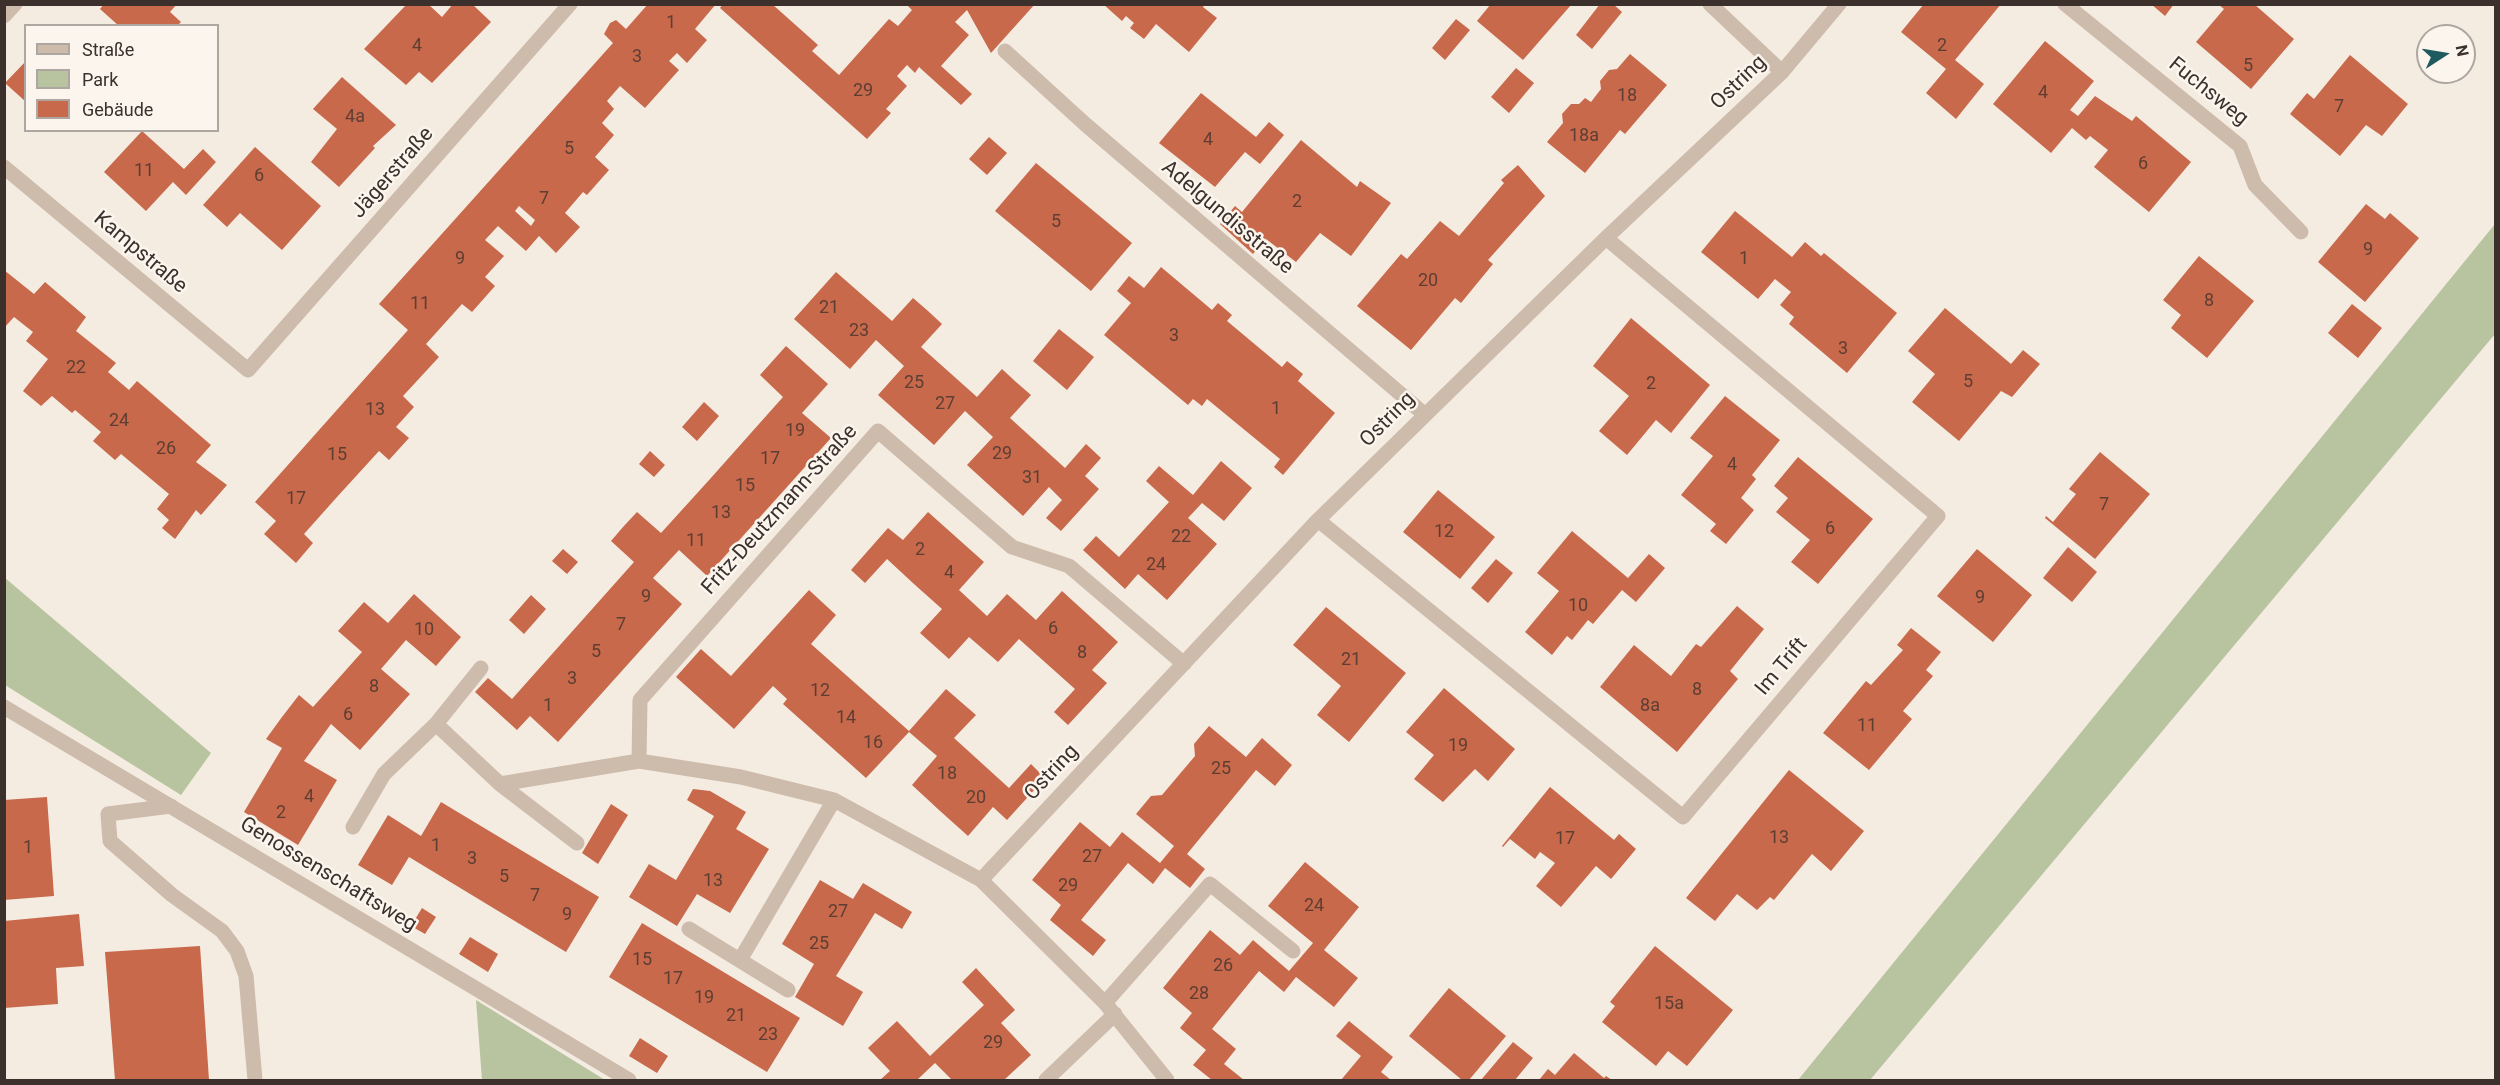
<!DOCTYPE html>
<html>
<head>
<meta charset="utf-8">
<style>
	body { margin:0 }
	#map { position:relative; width:2500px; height:1085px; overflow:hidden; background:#f4ebe1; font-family:Roboto,sans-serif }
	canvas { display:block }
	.frame { position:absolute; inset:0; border:6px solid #3b302b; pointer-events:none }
	.legend { position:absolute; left:24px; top:24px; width:195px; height:108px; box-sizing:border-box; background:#fbf5ee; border:2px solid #aea6a0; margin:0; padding:8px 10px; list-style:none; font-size:18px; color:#3b302b }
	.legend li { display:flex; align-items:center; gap:12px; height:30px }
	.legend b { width:30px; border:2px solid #aea6a0 }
	.north { position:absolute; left:2416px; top:24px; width:60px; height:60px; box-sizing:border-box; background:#fbf5ee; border:2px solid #aea6a0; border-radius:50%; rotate:78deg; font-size:16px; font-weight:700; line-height:24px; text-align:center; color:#3b302b }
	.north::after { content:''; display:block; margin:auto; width:21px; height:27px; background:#1f5a5e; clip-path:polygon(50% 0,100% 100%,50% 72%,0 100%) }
</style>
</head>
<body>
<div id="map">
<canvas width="2500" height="1085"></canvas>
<div class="frame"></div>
<ul class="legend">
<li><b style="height:8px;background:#cdbbac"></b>Straße</li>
<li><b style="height:16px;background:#b8c4a0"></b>Park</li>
<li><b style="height:16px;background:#c8694b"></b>Gebäude</li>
</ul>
<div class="north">N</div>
</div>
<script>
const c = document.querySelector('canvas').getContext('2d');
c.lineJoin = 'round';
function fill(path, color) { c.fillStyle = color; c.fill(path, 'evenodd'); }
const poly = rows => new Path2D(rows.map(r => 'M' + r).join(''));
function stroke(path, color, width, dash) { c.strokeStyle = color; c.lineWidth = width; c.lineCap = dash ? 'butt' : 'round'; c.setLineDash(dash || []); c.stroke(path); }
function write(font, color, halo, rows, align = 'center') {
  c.font = font + ' Roboto,sans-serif'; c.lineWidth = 5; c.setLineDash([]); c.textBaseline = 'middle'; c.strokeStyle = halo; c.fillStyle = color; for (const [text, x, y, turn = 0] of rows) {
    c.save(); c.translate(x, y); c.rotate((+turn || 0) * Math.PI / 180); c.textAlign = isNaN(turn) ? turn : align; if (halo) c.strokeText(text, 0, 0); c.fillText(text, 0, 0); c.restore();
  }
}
const green = poly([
	[2495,224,2495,334,1870,1080,1798,1080],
	[4,577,211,753,181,795,5,685],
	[476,1000,605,1080,482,1080]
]);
const building = poly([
	[104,4,177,4,170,12,181,22,177,26,119,26,100,9],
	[407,4,428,4,442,17,453,4,472,4,491,22,432,83,419,72,406,85,364,49],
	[648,4,716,4,695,29,707,40,687,63,677,53,669,61,679,70,645,108,620,86,607,101,614,109,602,123,614,135,595,157,609,170,587,195,583,192,565,213,580,227,556,253,539,236,526,251,498,226,485,240,504,256,485,277,495,286,472,312,462,304,426,344,439,357,403,396,414,407,396,427,409,438,389,460,379,451,337,497,304,534,313,543,296,563,264,534,276,521,255,502,408,330,379,304,613,43,604,34,610,23,616,20,626,29],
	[519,206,535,220,531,226,515,211],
	[723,4,772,4,818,45,812,51,839,75,889,19,898,26,912,10,906,4,1035,4,991,53,967,10,955,22,969,35,941,66,972,94,961,105,919,67,915,73,907,65,897,76,907,86,886,109,891,113,867,139,720,8],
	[1103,4,1205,4,1203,7,1217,18,1189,52,1156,24,1144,39,1130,28,1134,23,1126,16,1122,21],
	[1600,4,1613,4,1622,12,1592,49,1576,35],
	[1924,4,2001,4,1955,60,1984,84,1956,119,1926,93,1946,69,1901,32],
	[2151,4,2174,4,2165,16],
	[2218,4,2254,4,2294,39,2251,89,2196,42,2224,9],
	[1490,5,1571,5,1523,60,1477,21],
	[1456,19,1470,30,1445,60,1432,48],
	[2045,41,2094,81,2070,110,2078,116,2095,96,2132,121,2136,116,2191,162,2149,212,2094,167,2108,150,2090,136,2086,140,2072,128,2051,153,1993,104],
	[1630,54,1667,85,1625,134,1620,130,1585,173,1547,142,1563,123,1562,114,1571,104,1579,104,1585,98,1591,102,1601,89,1600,81,1609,70,1617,69],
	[2350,55,2408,104,2382,136,2366,125,2340,156,2290,114,2307,93,2314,99],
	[26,61,26,102,5,83],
	[1516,68,1534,83,1509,113,1491,97],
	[342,77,396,125,373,146,375,148,339,187,311,162,337,129,313,109],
	[1201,93,1256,137,1269,122,1284,135,1260,164,1245,152,1215,187,1159,143],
	[142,131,184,169,203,149,216,162,186,195,173,182,146,211,104,172],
	[989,137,1007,153,987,175,969,159],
	[1301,140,1357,187,1360,181,1391,203,1351,256,1320,233,1296,262,1266,239,1253,254,1220,224,1235,206,1242,212],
	[255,147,321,206,282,250,240,213,227,227,203,205],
	[1036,163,1132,243,1091,291,995,211],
	[1518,165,1545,196,1488,260,1493,264,1461,303,1455,298,1411,350,1357,306,1401,254,1407,259,1440,221,1459,236,1504,183,1501,180],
	[2366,204,2385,219,2390,213,2419,238,2365,302,2318,262],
	[1735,211,1792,257,1805,242,1821,256,1824,253,1897,313,1847,373,1789,324,1794,317,1780,305,1791,292,1775,279,1758,299,1701,252],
	[2199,256,2254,301,2207,358,2171,328,2181,315,2163,300],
	[1161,267,1212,310,1218,303,1232,315,1227,321,1282,367,1287,361,1303,374,1298,381,1335,413,1283,475,1274,467,1280,459,1207,399,1202,406,1193,399,1188,405,1104,335,1131,303,1117,291,1129,276,1144,288],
	[4,270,34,294,45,282,86,317,76,331,116,363,108,372,129,390,137,381,211,445,196,462,227,485,201,515,196,510,175,539,162,528,169,520,157,509,169,494,121,454,115,460,93,441,101,432,75,410,72,413,52,396,41,406,23,391,48,359,26,341,33,332,14,317,4,328],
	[836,272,892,321,913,298,928,311,942,324,921,347,977,397,1002,369,1016,382,1031,395,1010,418,1065,468,1086,444,1101,458,1085,476,1099,489,1061,531,1046,518,1062,500,1049,487,1023,516,967,465,993,437,965,411,934,445,878,395,904,366,876,340,850,369,794,319],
	[2352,304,2382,328,2358,358,2328,333],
	[1945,308,2011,364,2023,350,2040,364,2012,397,2001,391,1959,441,1912,402,1935,374,1908,351],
	[1631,318,1710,385,1671,433,1656,420,1627,455,1599,431,1629,396,1593,366],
	[1059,329,1094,357,1067,390,1033,361],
	[786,346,828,384,802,413,831,438,707,576,679,550,653,578,682,604,558,742,530,716,517,730,475,692,488,678,512,699,634,562,611,541,623,527,637,512,661,533,710,479,783,397,760,375],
	[1725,396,1780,440,1752,475,1756,479,1741,498,1754,510,1726,544,1710,531,1716,524,1681,495,1713,456,1690,438],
	[704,402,719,416,697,441,682,427],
	[650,451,665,465,654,477,639,464],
	[2100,452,2150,494,2095,559,2045,518,2046,516,2053,522,2076,494,2069,489],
	[1798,457,1873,519,1818,584,1791,562,1810,540,1776,512,1788,498,1774,486],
	[1221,461,1252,488,1224,521,1202,503,1188,518,1217,544,1167,600,1138,574,1125,589,1083,550,1096,536,1119,557,1169,502,1146,481,1159,466,1193,495],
	[1438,490,1495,537,1460,579,1403,532],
	[928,512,984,562,959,590,987,616,1007,594,1036,620,1062,591,1118,642,1092,670,1107,683,1068,725,1054,712,1075,689,1019,639,998,662,969,637,949,659,920,633,942,609,914,584,887,559,865,583,851,570,888,528,903,540],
	[1572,531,1628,578,1649,554,1665,568,1636,602,1622,590,1593,624,1588,620,1572,640,1567,636,1552,655,1525,632,1559,591,1537,573],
	[2068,547,2097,572,2072,602,2043,578],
	[563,549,578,562,567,574,552,561],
	[1977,549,2032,595,1993,642,1937,596],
	[1496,559,1513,573,1488,603,1471,588],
	[809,590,836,615,811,644,909,731,946,689,976,715,954,738,1009,788,1031,764,1045,778,1007,820,993,807,968,836,939,810,912,785,937,756,909,732,866,778,783,704,787,699,773,686,734,729,676,677,701,649,731,676],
	[414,594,461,637,436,666,406,640,381,669,410,694,360,750,331,724,304,761,337,780,298,845,244,812,282,748,266,739,282,717,299,695,313,707,362,652,338,631,364,602,388,623],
	[531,595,546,609,524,634,509,620],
	[1737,606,1764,629,1730,671,1738,679,1677,752,1600,687,1634,645,1671,676,1696,644,1701,647],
	[1326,607,1406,673,1349,742,1317,715,1341,686,1293,645],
	[1911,628,1941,652,1926,670,1933,676,1903,711,1912,719,1869,770,1823,733,1866,681,1871,685,1903,650,1897,645],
	[1444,688,1515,749,1488,781,1475,769,1443,802,1414,779,1434,755,1406,732],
	[1209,726,1246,757,1262,738,1292,765,1275,786,1256,770,1187,854,1205,869,1190,888,1165,868,1153,884,1128,863,1081,920,1106,940,1093,956,1050,920,1061,905,1032,880,1080,822,1110,847,1122,832,1160,863,1174,846,1136,814,1151,796,1162,795,1195,756,1194,744],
	[1789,770,1864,831,1831,871,1812,854,1774,900,1770,897,1757,910,1737,894,1715,921,1686,898],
	[1550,787,1614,840,1619,834,1636,849,1611,879,1596,866,1561,907,1536,886,1555,863,1540,852,1535,859,1510,839,1503,847,1502,846],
	[693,789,710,791,746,812,736,829,769,849,730,913,697,894,677,926,629,897,649,864,676,880,714,816,687,800],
	[47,797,54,896,4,900,4,800],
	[441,802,599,897,566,952,409,857,392,885,358,865,388,815,421,836],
	[611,804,628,815,598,864,582,853],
	[1305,862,1359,907,1324,950,1358,978,1334,1007,1296,977,1284,992,1259,971,1212,1029,1236,1049,1224,1064,1244,1080,1212,1080,1193,1065,1206,1050,1180,1028,1192,1013,1163,988,1210,930,1240,955,1253,940,1289,971,1313,943,1268,906],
	[820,880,853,899,863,883,912,912,902,929,875,913,836,976,863,992,843,1026,795,997,814,964,782,944],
	[422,908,436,917,425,934,411,926],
	[79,914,84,966,56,968,58,1004,4,1008,4,921],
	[642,923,800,1018,767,1072,609,977],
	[470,937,498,954,488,972,459,954],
	[200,946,209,1080,115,1080,105,952],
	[1655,946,1733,1010,1687,1066,1668,1051,1656,1066,1602,1022,1615,1006,1610,1002],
	[976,968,1015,1010,1001,1023,1031,1055,1004,1080,952,1080,935,1063,917,1080,880,1080,890,1071,868,1048,897,1021,930,1056,984,1005,962,982],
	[1449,988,1506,1036,1469,1080,1462,1080,1409,1036],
	[1349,1021,1393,1057,1381,1072,1391,1080,1341,1080,1361,1056,1336,1036],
	[640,1038,668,1056,657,1073,629,1056],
	[1513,1042,1533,1058,1515,1080,1481,1080],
	[1574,1053,1604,1078,1606,1076,1612,1080,1539,1080,1548,1069,1555,1075]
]);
const lane = poly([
	[171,806,108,814,110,841,172,895,222,931,237,951,246,976,255,1080],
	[351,914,629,1080]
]);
const street = poly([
	[1710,4,1782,72],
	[2065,4,2240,146,2255,185,2301,232],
	[4,16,15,4],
	[1005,51,1085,124,1424,414],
	[4,167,248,370,570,4],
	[1318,520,1683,817,1938,516,1606,238],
	[4,707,351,914],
	[436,724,481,668],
	[639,761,640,700,878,431,1012,547,1069,566,1184,664],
	[500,784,577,843],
	[353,827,384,774,436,724,500,784,639,761,741,777,834,800,981,880,1105,1003,1167,1080],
	[981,880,1318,520,1606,238,1782,72,1839,4],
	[689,929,788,990],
	[740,960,834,800],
	[1105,1003,1210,884,1293,951],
	[1046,1080,1115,1014]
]);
const numberNames = [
	["1",671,23],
	["4",417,46],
	["2",1942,46],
	["3",637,57],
	["5",2248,66],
	["29",863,91],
	["4",2043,93],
	["18",1627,96],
	["7",2339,107],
	["4a",355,117],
	["18a",1584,136],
	["4",1208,140],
	["5",569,149],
	["6",2143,164],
	["11",144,171],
	["6",259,176],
	["7",544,199],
	["2",1297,202],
	["5",1056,222],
	["9",2368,250],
	["9",460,259],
	["1",1744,259],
	["20",1428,281],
	["8",2209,301],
	["11",420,304],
	["21",829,308],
	["23",859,331],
	["3",1174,336],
	["3",1843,349],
	["22",76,368],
	["5",1968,382],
	["25",914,383],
	["2",1651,384],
	["27",945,404],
	["1",1276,409],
	["13",375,410],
	["24",119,421],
	["19",795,431],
	["26",166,449],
	["29",1002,454],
	["15",337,455],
	["17",770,459],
	["4",1732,465],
	["31",1032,478],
	["15",745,486],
	["17",296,499],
	["7",2104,505],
	["13",721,513],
	["6",1830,529],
	["12",1444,532],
	["22",1181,537],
	["11",696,541],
	["2",920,550],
	["24",1156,565],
	["4",949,573],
	["9",646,597],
	["9",1980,598],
	["10",1578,606],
	["7",621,625],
	["6",1053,629],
	["10",424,630],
	["5",596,652],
	["8",1082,653],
	["21",1351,660],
	["3",572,679],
	["8",374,687],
	["8",1697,690],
	["12",820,691],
	["1",548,706],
	["8a",1650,706],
	["6",348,715],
	["14",846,718],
	["11",1867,726],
	["16",873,743],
	["19",1458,746],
	["25",1221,769],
	["18",947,774],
	["4",309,797],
	["20",976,798],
	["2",281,813],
	["13",1779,838],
	["17",1565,839],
	["1",436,846],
	["1",28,848],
	["27",1092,857],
	["3",472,859],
	["5",504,877],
	["13",713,881],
	["29",1068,886],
	["7",535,896],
	["24",1314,906],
	["27",838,912],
	["9",567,915],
	["25",819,944],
	["15",642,960],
	["26",1223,966],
	["17",673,979],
	["28",1199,994],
	["19",704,998],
	["15a",1669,1004],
	["21",736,1016],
	["23",768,1035],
	["29",993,1043]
];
const streetNames = [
	["Ostring",1739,83,-44],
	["Fuchsweg",2208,92,39],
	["Jägerstraße",393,173,-49],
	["Adelgundisstraße",1227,218,40],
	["Kampstraße",140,253,40],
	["Ostring",1388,420,-45],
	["Fritz-Deutzmann-Straße",780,510,-48],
	["Im Trift",1782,667,-50],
	["Ostring",1052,773,-47],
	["Genossenschaftsweg",328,875,31]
];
fill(green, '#b8c4a0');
fill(building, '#c8694b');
stroke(lane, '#cdbbac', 15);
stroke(street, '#cdbbac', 15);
write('18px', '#5e3e33', null, numberNames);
write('21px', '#3b302b', '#fbf5ee', streetNames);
</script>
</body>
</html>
